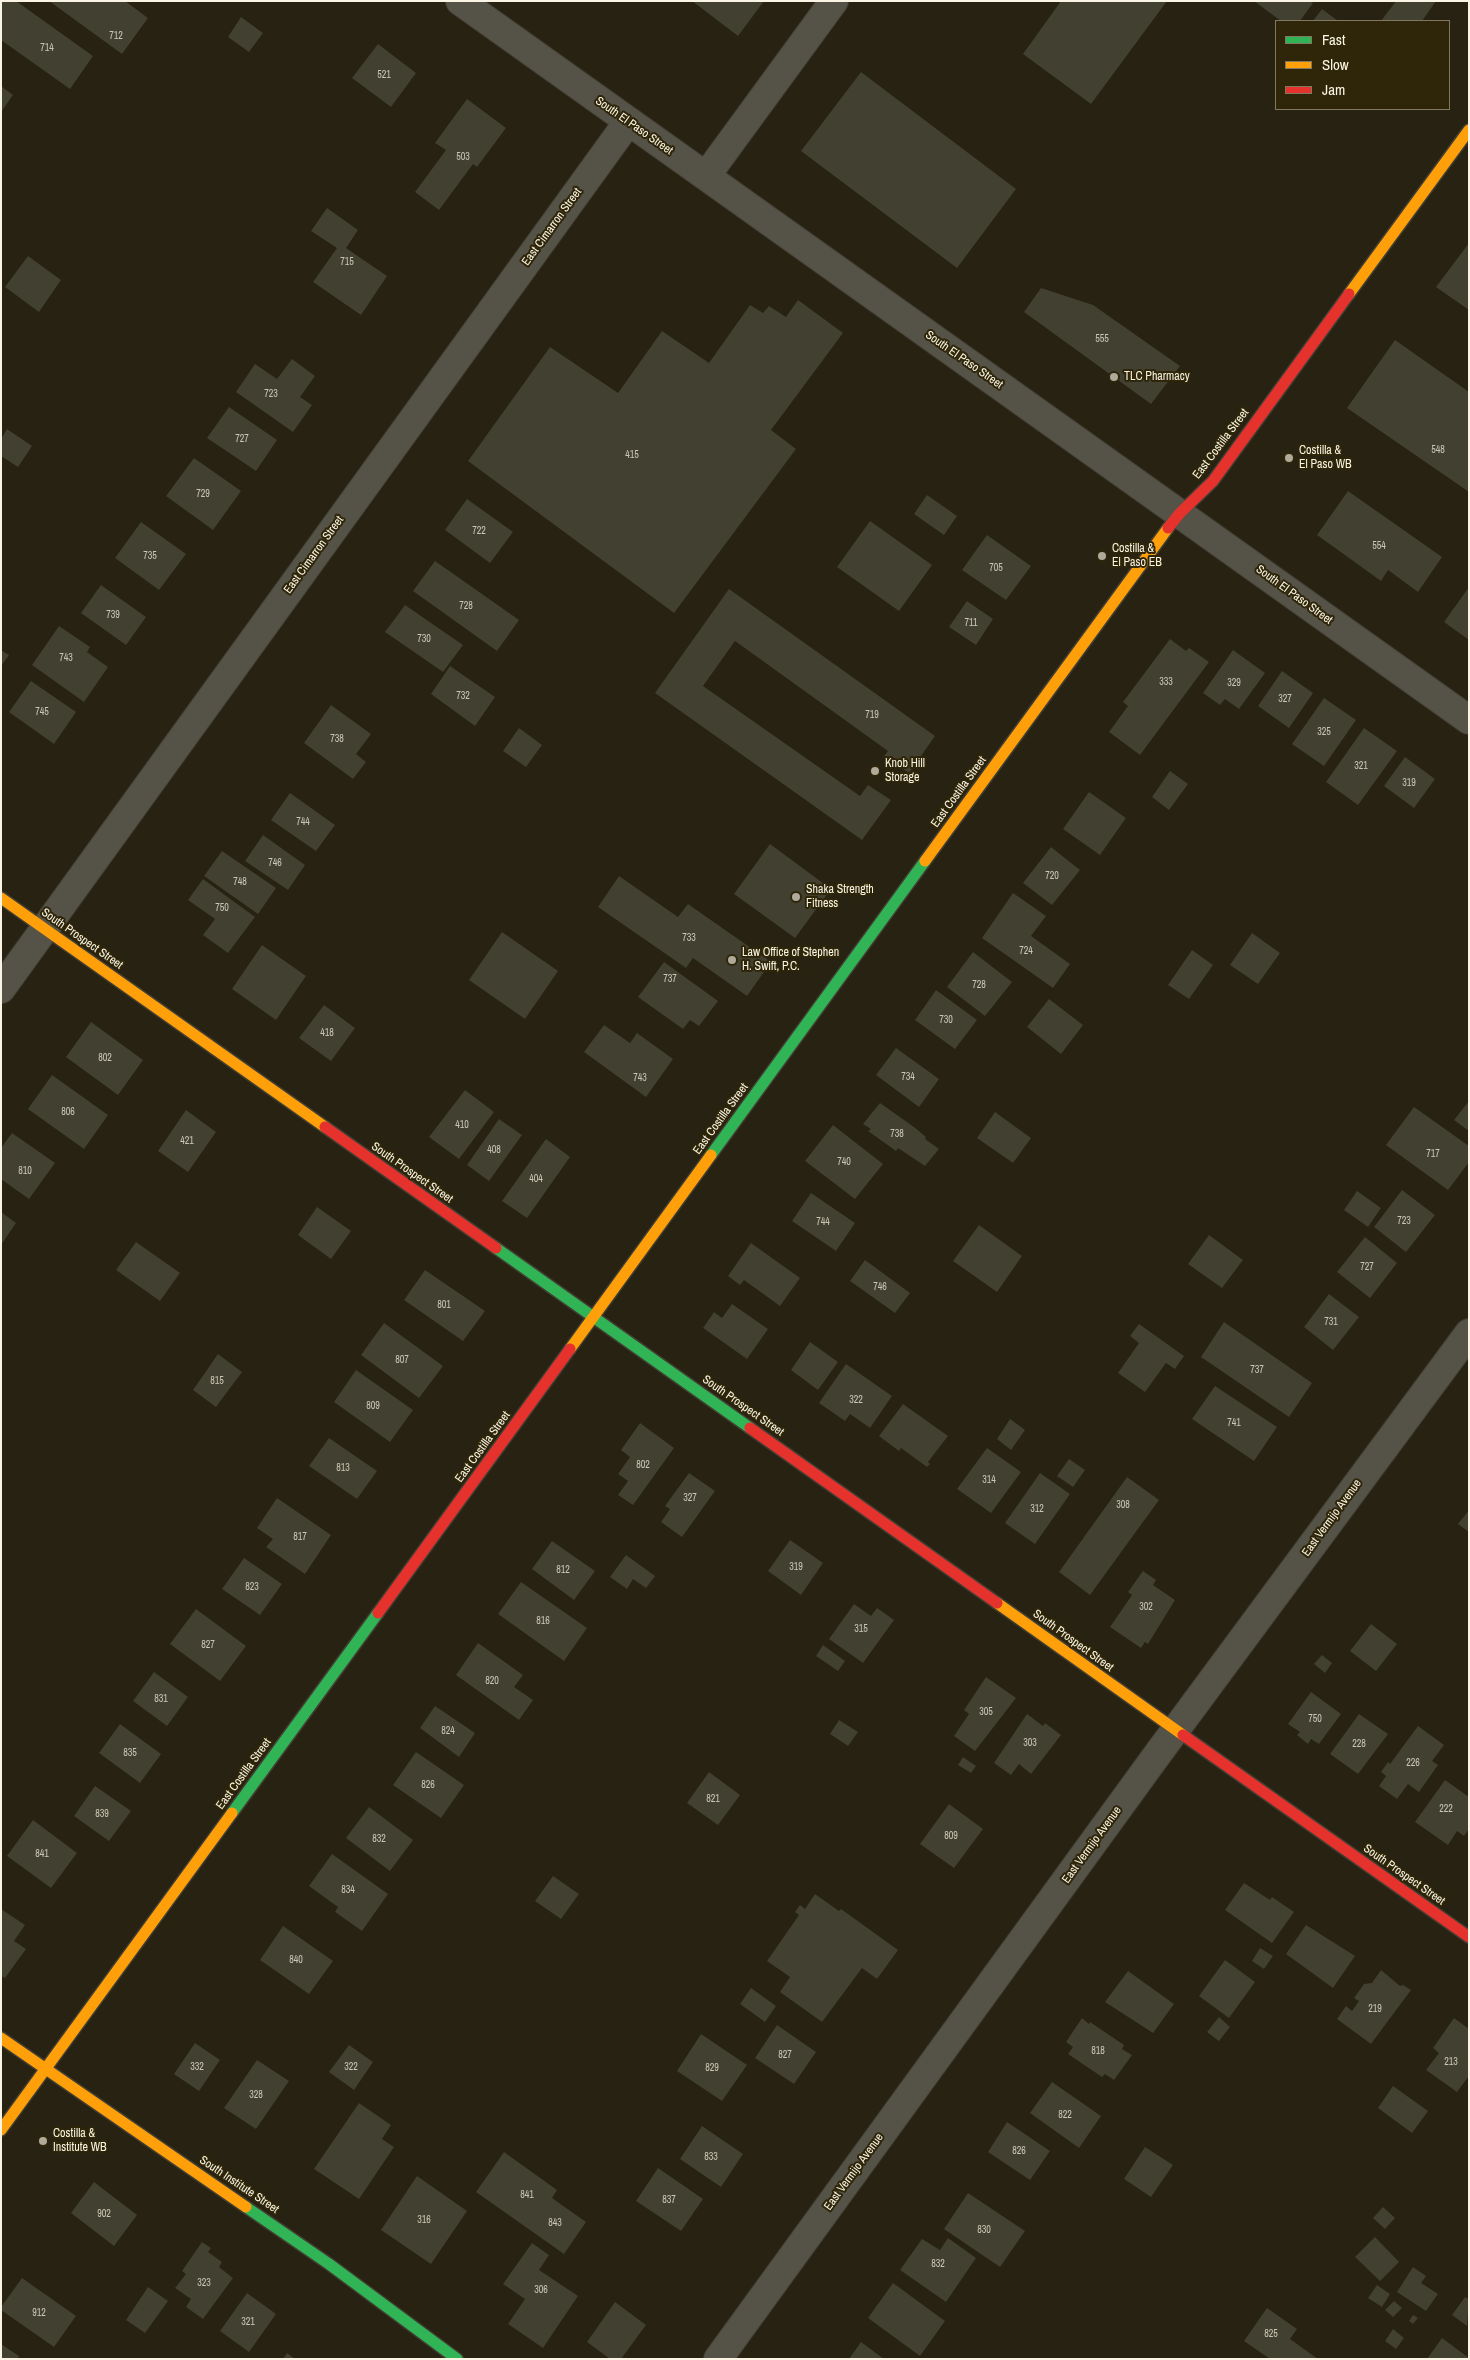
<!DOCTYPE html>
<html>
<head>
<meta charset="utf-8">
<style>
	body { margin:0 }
	#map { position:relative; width:1470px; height:2360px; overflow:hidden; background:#272211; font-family:"Archivo Narrow",sans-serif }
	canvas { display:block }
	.frame { position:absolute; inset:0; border:2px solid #f9f4e3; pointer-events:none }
	.legend { position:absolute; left:1275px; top:20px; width:175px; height:90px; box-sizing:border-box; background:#2f2609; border:1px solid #807860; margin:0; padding:6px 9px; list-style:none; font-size:15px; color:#f9f4e3 }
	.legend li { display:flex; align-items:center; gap:10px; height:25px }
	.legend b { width:25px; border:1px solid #807860 }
</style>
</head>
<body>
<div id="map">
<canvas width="1470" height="2360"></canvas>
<div class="frame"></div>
<ul class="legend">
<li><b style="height:6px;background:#30b455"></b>Fast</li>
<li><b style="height:6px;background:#ff9f0a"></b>Slow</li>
<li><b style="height:6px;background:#e5322d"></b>Jam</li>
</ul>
</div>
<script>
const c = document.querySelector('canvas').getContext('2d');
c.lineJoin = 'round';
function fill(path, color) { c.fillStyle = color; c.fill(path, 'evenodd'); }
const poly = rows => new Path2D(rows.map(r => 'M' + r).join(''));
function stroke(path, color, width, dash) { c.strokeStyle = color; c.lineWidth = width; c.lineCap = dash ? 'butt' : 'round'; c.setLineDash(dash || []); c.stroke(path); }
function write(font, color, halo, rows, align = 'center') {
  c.font = font + ' "Archivo Narrow",sans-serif'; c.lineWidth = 4; c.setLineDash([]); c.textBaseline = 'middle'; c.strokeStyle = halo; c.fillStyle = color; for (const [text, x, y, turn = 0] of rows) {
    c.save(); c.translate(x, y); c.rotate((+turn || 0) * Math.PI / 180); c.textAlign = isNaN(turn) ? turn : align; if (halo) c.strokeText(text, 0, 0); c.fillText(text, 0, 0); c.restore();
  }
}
const building = poly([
	[1,1,16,1,93,56,70,89,1,40],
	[49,1,125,1,148,18,122,54],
	[692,1,764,1,738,36],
	[1061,1,1167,1,1091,104,1023,54],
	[1254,1,1310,1,1313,3,1300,21,1281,21],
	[1396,1,1436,1,1422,21,1381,21],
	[1322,9,1338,21,1313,21],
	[241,17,263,33,249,52,228,37],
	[378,44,416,73,391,107,352,78],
	[861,72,1016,189,957,268,801,151],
	[1,86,13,95,1,112],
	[467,99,506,128,477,167,473,164,439,210,415,192,446,150,435,143],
	[327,208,358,230,346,248,387,276,361,315,313,282,337,248,311,231],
	[1469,243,1469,310,1436,287],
	[28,256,61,280,39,312,5,287],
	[1041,288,1093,305,1180,366,1151,404,1024,312],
	[798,300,843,333,771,430,796,449,674,613,468,461,550,347,618,393,662,331,709,363,750,305,763,313,769,306,786,317],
	[1395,340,1469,392,1469,492,1347,408],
	[292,359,315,376,300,397,312,405,293,432,236,392,255,364,277,379],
	[229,407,277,440,256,471,207,438],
	[7,429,32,446,18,467,1,456,1,439],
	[194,458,241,491,213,530,166,496],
	[1348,491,1442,557,1418,592,1388,570,1381,581,1317,535],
	[927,495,957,516,944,535,914,514],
	[467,499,513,532,490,563,445,530],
	[870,521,932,565,899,611,837,567],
	[141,522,186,554,159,590,115,558],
	[987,535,1031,566,1006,600,962,570],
	[435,561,519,620,497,651,413,591],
	[101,585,146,617,126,645,81,613],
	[1469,587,1469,640,1444,622],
	[729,589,935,736,909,773,884,756,888,751,735,641,703,686,860,796,868,785,891,800,862,840,655,693],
	[967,601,993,619,976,645,949,627],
	[405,605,463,645,443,672,385,632],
	[59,626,90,647,87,652,108,667,84,702,32,665],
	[1170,639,1186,651,1189,648,1209,662,1140,755,1109,732,1128,706,1123,702],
	[1,650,9,655,1,666],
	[1233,650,1265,673,1239,709,1225,699,1220,705,1203,693],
	[450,666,495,697,475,726,431,694],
	[1282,671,1313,693,1289,728,1258,706],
	[31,681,76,712,54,744,9,712],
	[1324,698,1356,720,1324,766,1292,744],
	[331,705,371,734,356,754,366,762,353,779,304,743],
	[519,728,542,745,526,767,503,751],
	[1364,728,1397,751,1358,805,1326,782],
	[1405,757,1435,779,1414,808,1384,786],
	[1170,771,1188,784,1169,810,1152,797],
	[1089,792,1126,818,1100,855,1063,829],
	[290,793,335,825,316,851,271,820],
	[263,835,305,865,288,890,245,861],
	[770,844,831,889,795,938,734,894],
	[1051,847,1080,870,1052,905,1023,883],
	[222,851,276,888,258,914,204,876],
	[619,876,678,917,688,904,771,962,747,996,693,958,686,968,598,907],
	[203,879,255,917,228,953,203,935,215,919,188,900],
	[1013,893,1046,916,1031,936,1070,964,1053,988,982,938],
	[502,932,558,971,525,1019,469,980],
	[1252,933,1280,953,1258,984,1230,965],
	[262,945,306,976,276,1020,232,989],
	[1192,950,1213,965,1189,999,1168,985],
	[973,952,1012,982,985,1016,947,987],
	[664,962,718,1001,699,1026,690,1020,683,1029,638,997],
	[936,990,977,1020,955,1049,915,1020],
	[1049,999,1083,1025,1061,1054,1027,1027],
	[324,1005,355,1028,331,1061,299,1038],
	[91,1022,143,1060,118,1095,66,1057],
	[604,1025,630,1043,637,1033,673,1059,646,1097,584,1052],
	[896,1048,939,1079,919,1107,876,1075],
	[52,1075,108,1115,84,1149,28,1109],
	[465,1090,494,1112,459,1159,429,1137],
	[1469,1101,1469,1131,1454,1120],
	[880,1103,914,1127,926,1137,925,1139,939,1149,925,1166,898,1148,896,1151,868,1131,871,1129,863,1124],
	[1414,1107,1469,1146,1469,1162,1448,1190,1386,1145],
	[186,1110,216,1132,188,1172,158,1151],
	[995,1112,1031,1138,1013,1163,977,1138],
	[499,1119,522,1135,489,1181,467,1165],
	[833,1125,883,1164,855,1199,805,1161],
	[12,1133,55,1163,29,1199,1,1179,1,1148],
	[546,1139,570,1157,527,1218,502,1201],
	[1402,1190,1435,1215,1406,1252,1374,1227],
	[1357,1191,1381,1208,1368,1227,1344,1210],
	[811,1193,855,1223,836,1251,792,1221],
	[317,1207,351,1231,331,1259,298,1235],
	[1,1212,16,1223,1,1245],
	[979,1225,1022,1256,997,1292,953,1261],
	[1209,1235,1243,1260,1222,1288,1188,1264],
	[1365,1237,1397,1263,1370,1298,1337,1272],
	[136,1242,180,1273,160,1301,116,1270],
	[751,1243,800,1278,780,1306,744,1280,740,1285,728,1276],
	[865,1260,910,1293,895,1313,850,1281],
	[425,1270,485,1311,463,1341,404,1300],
	[1329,1294,1359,1317,1333,1350,1304,1327],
	[732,1304,768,1329,747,1359,703,1328,714,1312,722,1318],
	[1224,1322,1312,1383,1289,1417,1201,1357],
	[384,1323,443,1366,419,1398,361,1355],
	[1139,1324,1184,1356,1175,1369,1166,1363,1145,1392,1118,1373,1139,1343,1130,1336],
	[810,1342,838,1362,818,1390,791,1370],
	[218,1354,242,1372,216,1407,193,1390],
	[846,1364,892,1396,870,1428,850,1414,845,1421,819,1403],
	[356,1370,413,1410,390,1442,334,1402],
	[1215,1386,1277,1427,1254,1461,1192,1419],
	[903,1404,948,1436,928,1462,930,1464,927,1467,901,1448,899,1451,879,1436],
	[1010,1419,1025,1430,1011,1450,997,1439],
	[640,1423,674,1448,633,1505,618,1495,628,1481,618,1474,630,1457,621,1450],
	[329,1438,377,1471,357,1499,309,1466],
	[987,1448,1021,1472,991,1513,957,1489],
	[1069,1459,1085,1470,1073,1487,1057,1476],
	[689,1473,715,1491,682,1537,661,1522,670,1509,665,1506],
	[1040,1473,1070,1494,1035,1544,1005,1523],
	[1127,1477,1159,1500,1090,1595,1059,1572],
	[277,1498,331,1535,305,1574,266,1547,273,1539,257,1528],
	[1469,1510,1469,1532,1458,1524],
	[790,1540,823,1563,801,1595,768,1571],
	[552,1541,595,1571,574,1600,532,1569],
	[626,1555,655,1576,646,1588,633,1579,627,1589,610,1577],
	[244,1558,282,1584,260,1615,222,1589],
	[1143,1571,1156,1580,1153,1585,1175,1600,1148,1644,1145,1642,1141,1648,1110,1627,1132,1595,1128,1592],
	[521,1582,587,1628,564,1661,498,1614],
	[854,1604,871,1616,877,1608,894,1620,863,1663,829,1639],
	[196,1609,246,1646,220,1681,170,1644],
	[1371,1624,1397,1644,1376,1671,1350,1651],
	[478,1643,523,1675,514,1687,533,1700,519,1720,456,1675],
	[823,1645,845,1661,838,1671,816,1656],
	[1322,1655,1332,1663,1325,1673,1314,1664],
	[154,1672,188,1697,167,1726,133,1701],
	[986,1677,1016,1698,975,1751,954,1736,969,1714,964,1710],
	[1311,1692,1341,1714,1319,1744,1311,1739,1308,1744,1297,1735,1300,1732,1288,1724],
	[435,1706,475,1733,459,1757,420,1728],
	[1027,1714,1043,1726,1045,1723,1061,1735,1031,1774,1019,1764,1011,1775,994,1763],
	[1359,1714,1388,1734,1358,1774,1330,1754],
	[839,1720,858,1732,848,1746,830,1734],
	[120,1724,161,1754,140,1783,99,1753],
	[1418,1726,1444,1745,1432,1761,1438,1765,1419,1792,1408,1784,1397,1799,1379,1786,1386,1776,1381,1772,1388,1762,1390,1764],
	[416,1752,464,1785,441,1818,393,1785],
	[963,1757,976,1766,971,1773,958,1765],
	[709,1772,740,1795,718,1825,687,1803],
	[1445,1780,1469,1797,1469,1829,1464,1836,1457,1831,1448,1845,1415,1822],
	[95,1786,131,1811,109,1841,74,1816],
	[949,1804,983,1829,954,1868,920,1844],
	[369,1807,413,1840,390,1871,346,1838],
	[33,1820,77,1853,51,1888,7,1856],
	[332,1854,388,1894,362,1931,335,1912,338,1907,309,1886],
	[553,1876,579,1894,561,1919,535,1901],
	[1244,1883,1270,1900,1272,1897,1294,1912,1272,1943,1225,1910],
	[815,1894,839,1911,841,1909,898,1950,877,1979,862,1968,822,2022,780,1992,790,1977,767,1961,799,1915,795,1912,800,1905,805,1909],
	[1,1909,25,1925,14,1941,26,1949,5,1978,1,1976],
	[1306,1925,1355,1956,1333,1988,1286,1954],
	[283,1926,333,1961,309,1994,260,1960],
	[1260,1948,1273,1956,1264,1969,1252,1961],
	[1225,1960,1255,1982,1229,2018,1199,1996],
	[1381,1970,1400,1986,1403,1985,1411,1990,1371,2044,1337,2019,1346,2006,1352,2011,1359,2001,1354,1998,1364,1984,1372,1983],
	[1128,1971,1174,2004,1153,2033,1105,2002],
	[751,1988,776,2006,765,2022,740,2004],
	[1219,2017,1230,2027,1219,2041,1207,2032],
	[1082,2018,1089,2024,1090,2022,1124,2045,1122,2049,1132,2055,1114,2080,1105,2074,1102,2077,1068,2054,1073,2047,1066,2042],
	[1454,2018,1469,2029,1469,2076,1457,2092,1426,2070,1439,2053,1433,2048],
	[777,2025,816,2052,794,2084,755,2058],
	[701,2034,747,2065,722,2101,677,2071],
	[195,2043,220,2060,199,2091,174,2074],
	[349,2045,373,2062,354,2090,329,2072],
	[257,2060,289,2081,256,2129,224,2108],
	[1052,2082,1101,2116,1079,2148,1030,2113],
	[1393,2086,1428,2111,1412,2133,1378,2108],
	[359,2103,391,2125,382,2139,394,2147,359,2199,314,2169],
	[1007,2122,1050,2151,1030,2180,988,2152],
	[702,2126,743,2154,721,2187,680,2159],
	[1145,2147,1173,2165,1151,2197,1124,2179],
	[504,2152,557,2190,552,2198,586,2222,564,2254,476,2192],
	[658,2168,703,2199,681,2231,636,2201],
	[417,2176,467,2211,431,2264,381,2230],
	[94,2182,137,2215,114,2246,71,2213],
	[968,2193,1025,2231,1000,2267,944,2229],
	[1383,2207,1395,2218,1385,2229,1373,2218],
	[1375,2237,1399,2262,1380,2281,1355,2257],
	[948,2238,976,2258,946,2302,900,2270,922,2239,940,2250],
	[202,2242,211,2248,208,2252,222,2262,219,2267,233,2278,203,2319,186,2307,191,2299,175,2288,186,2274,182,2271],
	[532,2243,549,2255,539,2270,578,2296,543,2348,508,2324,525,2299,503,2284],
	[1413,2267,1426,2276,1421,2283,1438,2294,1426,2311,1397,2292],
	[22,2278,76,2316,54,2347,1,2310,1,2307],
	[893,2283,945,2321,920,2356,868,2318],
	[1377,2285,1390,2294,1382,2307,1368,2298],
	[148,2287,168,2301,145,2333,126,2320],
	[247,2293,276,2314,249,2352,220,2331],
	[1465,2297,1469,2299,1467,2326,1452,2315],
	[1394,2301,1402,2308,1393,2317,1385,2310],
	[615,2302,646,2325,621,2359,610,2359,587,2342],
	[1267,2308,1297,2329,1290,2339,1318,2359,1270,2359,1244,2341],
	[1413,2315,1418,2318,1413,2324,1409,2321],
	[1393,2329,1404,2338,1396,2349,1385,2341],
	[1442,2338,1469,2358,1469,2359,1427,2359],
	[861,2342,884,2359,849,2359],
	[1,2344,19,2356,18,2359,1,2359],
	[287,2353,295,2359,283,2359]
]);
const street = poly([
	[460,1,1469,720],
	[706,176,834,1],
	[1,989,628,122],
	[718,2359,1154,1759,1469,1333]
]);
const fast = poly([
	[711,1155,925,861],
	[496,1248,750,1428],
	[232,1813,378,1613],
	[246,2207,329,2264,457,2359]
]);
const slow = poly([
	[1349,294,1469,130],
	[925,861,1168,528],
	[1,898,325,1127],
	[570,1349,711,1155],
	[997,1603,1183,1735],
	[1,2038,246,2207],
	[1,2130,232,1813]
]);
const jam = poly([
	[1168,528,1180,513,1213,481,1349,294],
	[325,1127,496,1248],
	[750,1428,997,1603],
	[378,1613,570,1349],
	[1183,1735,1469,1937]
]);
const markers = [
	[1114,377,5,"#b0aa9a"],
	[1289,458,5,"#b0aa9a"],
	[1102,556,5,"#b0aa9a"],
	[875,771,5,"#b0aa9a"],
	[796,897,5,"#b0aa9a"],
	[732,960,5,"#b0aa9a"],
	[43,2141,5,"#b0aa9a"]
];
const numberNames = [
	["712",116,36],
	["714",47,48],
	["521",384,75],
	["503",463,157],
	["715",347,262],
	["555",1102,339],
	["723",271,394],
	["727",242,439],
	["548",1438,450],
	["415",632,455],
	["729",203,494],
	["722",479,531],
	["554",1379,546],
	["735",150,556],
	["705",996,568],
	["728",466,606],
	["739",113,615],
	["711",971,623],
	["730",424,639],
	["743",66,658],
	["333",1166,682],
	["329",1234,683],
	["732",463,696],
	["327",1285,699],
	["745",42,712],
	["719",872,715],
	["325",1324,732],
	["738",337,739],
	["321",1361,766],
	["319",1409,783],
	["744",303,822],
	["746",275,863],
	["720",1052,876],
	["748",240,882],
	["750",222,908],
	["733",689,938],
	["724",1026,951],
	["737",670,979],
	["728",979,985],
	["730",946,1020],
	["418",327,1033],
	["802",105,1058],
	["734",908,1077],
	["743",640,1078],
	["806",68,1112],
	["410",462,1125],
	["738",897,1134],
	["421",187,1141],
	["408",494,1150],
	["717",1433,1154],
	["740",844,1162],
	["810",25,1171],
	["404",536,1179],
	["723",1404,1221],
	["744",823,1222],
	["727",1367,1267],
	["746",880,1287],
	["801",444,1305],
	["731",1331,1322],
	["807",402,1360],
	["737",1257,1370],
	["815",217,1381],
	["322",856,1400],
	["809",373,1406],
	["741",1234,1423],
	["802",643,1465],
	["813",343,1468],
	["314",989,1480],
	["327",690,1498],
	["308",1123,1505],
	["312",1037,1509],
	["817",300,1537],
	["319",796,1567],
	["812",563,1570],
	["823",252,1587],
	["302",1146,1607],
	["816",543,1621],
	["315",861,1629],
	["827",208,1645],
	["820",492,1681],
	["831",161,1699],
	["305",986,1712],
	["750",1315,1719],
	["824",448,1731],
	["303",1030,1743],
	["228",1359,1744],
	["835",130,1753],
	["226",1413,1763],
	["826",428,1785],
	["821",713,1799],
	["222",1446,1809],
	["839",102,1814],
	["809",951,1836],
	["832",379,1839],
	["841",42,1854],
	["834",348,1890],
	["840",296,1960],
	["219",1375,2009],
	["818",1098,2051],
	["827",785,2055],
	["213",1451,2062],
	["332",197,2067],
	["322",351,2067],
	["829",712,2068],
	["328",256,2095],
	["822",1065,2115],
	["826",1019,2151],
	["833",711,2157],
	["841",527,2195],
	["837",669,2200],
	["902",104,2214],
	["316",424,2220],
	["843",555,2223],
	["830",984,2230],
	["832",938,2264],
	["323",204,2283],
	["306",541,2290],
	["912",39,2313],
	["321",248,2322],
	["825",1271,2334]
];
const streetNames = [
	["South El Paso Street",634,126,35],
	["East Cimarron Street",552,227,-54],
	["South El Paso Street",964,360,35],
	["East Costilla Street",1221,444,-53],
	["East Cimarron Street",314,555,-54],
	["South El Paso Street",1294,595,36],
	["East Costilla Street",959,792,-54],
	["South Prospect Street",82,939,35],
	["East Costilla Street",721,1119,-54],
	["South Prospect Street",412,1173,35],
	["South Prospect Street",743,1406,35],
	["East Costilla Street",483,1447,-54],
	["East Vermijo Avenue",1332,1518,-54],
	["South Prospect Street",1073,1641,36],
	["East Costilla Street",244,1774,-54],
	["East Vermijo Avenue",1092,1845,-54],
	["South Prospect Street",1404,1875,35],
	["East Vermijo Avenue",854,2172,-54],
	["South Institute Street",239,2185,34]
];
const poiNames = [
	["TLC Pharmacy",1124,377],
	["Costilla &",1299,451],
	["El Paso WB",1299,465],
	["Costilla &",1112,549],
	["El Paso EB",1112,563],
	["Knob Hill",885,764],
	["Storage",885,778],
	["Shaka Strength",806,890],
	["Fitness",806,904],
	["Law Office of Stephen",742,953],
	["H. Swift, P.C.",742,967],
	["Costilla &",53,2134],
	["Institute WB",53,2148]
];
fill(building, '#414031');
stroke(street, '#423e33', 30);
stroke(fast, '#423e33', 14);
stroke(slow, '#423e33', 14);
stroke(jam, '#423e33', 14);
stroke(street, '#555247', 28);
stroke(fast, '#30b455', 11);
stroke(slow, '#ff9f0a', 11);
stroke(jam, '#e5322d', 11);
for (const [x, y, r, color] of markers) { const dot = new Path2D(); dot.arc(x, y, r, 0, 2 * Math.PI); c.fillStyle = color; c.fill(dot); stroke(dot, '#2f2609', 2); }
write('10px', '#cbc7b6', null, numberNames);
write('12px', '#f9f4e3', '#2f2609', streetNames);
write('12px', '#f9f4e3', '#2f2609', poiNames, 'left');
</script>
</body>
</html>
